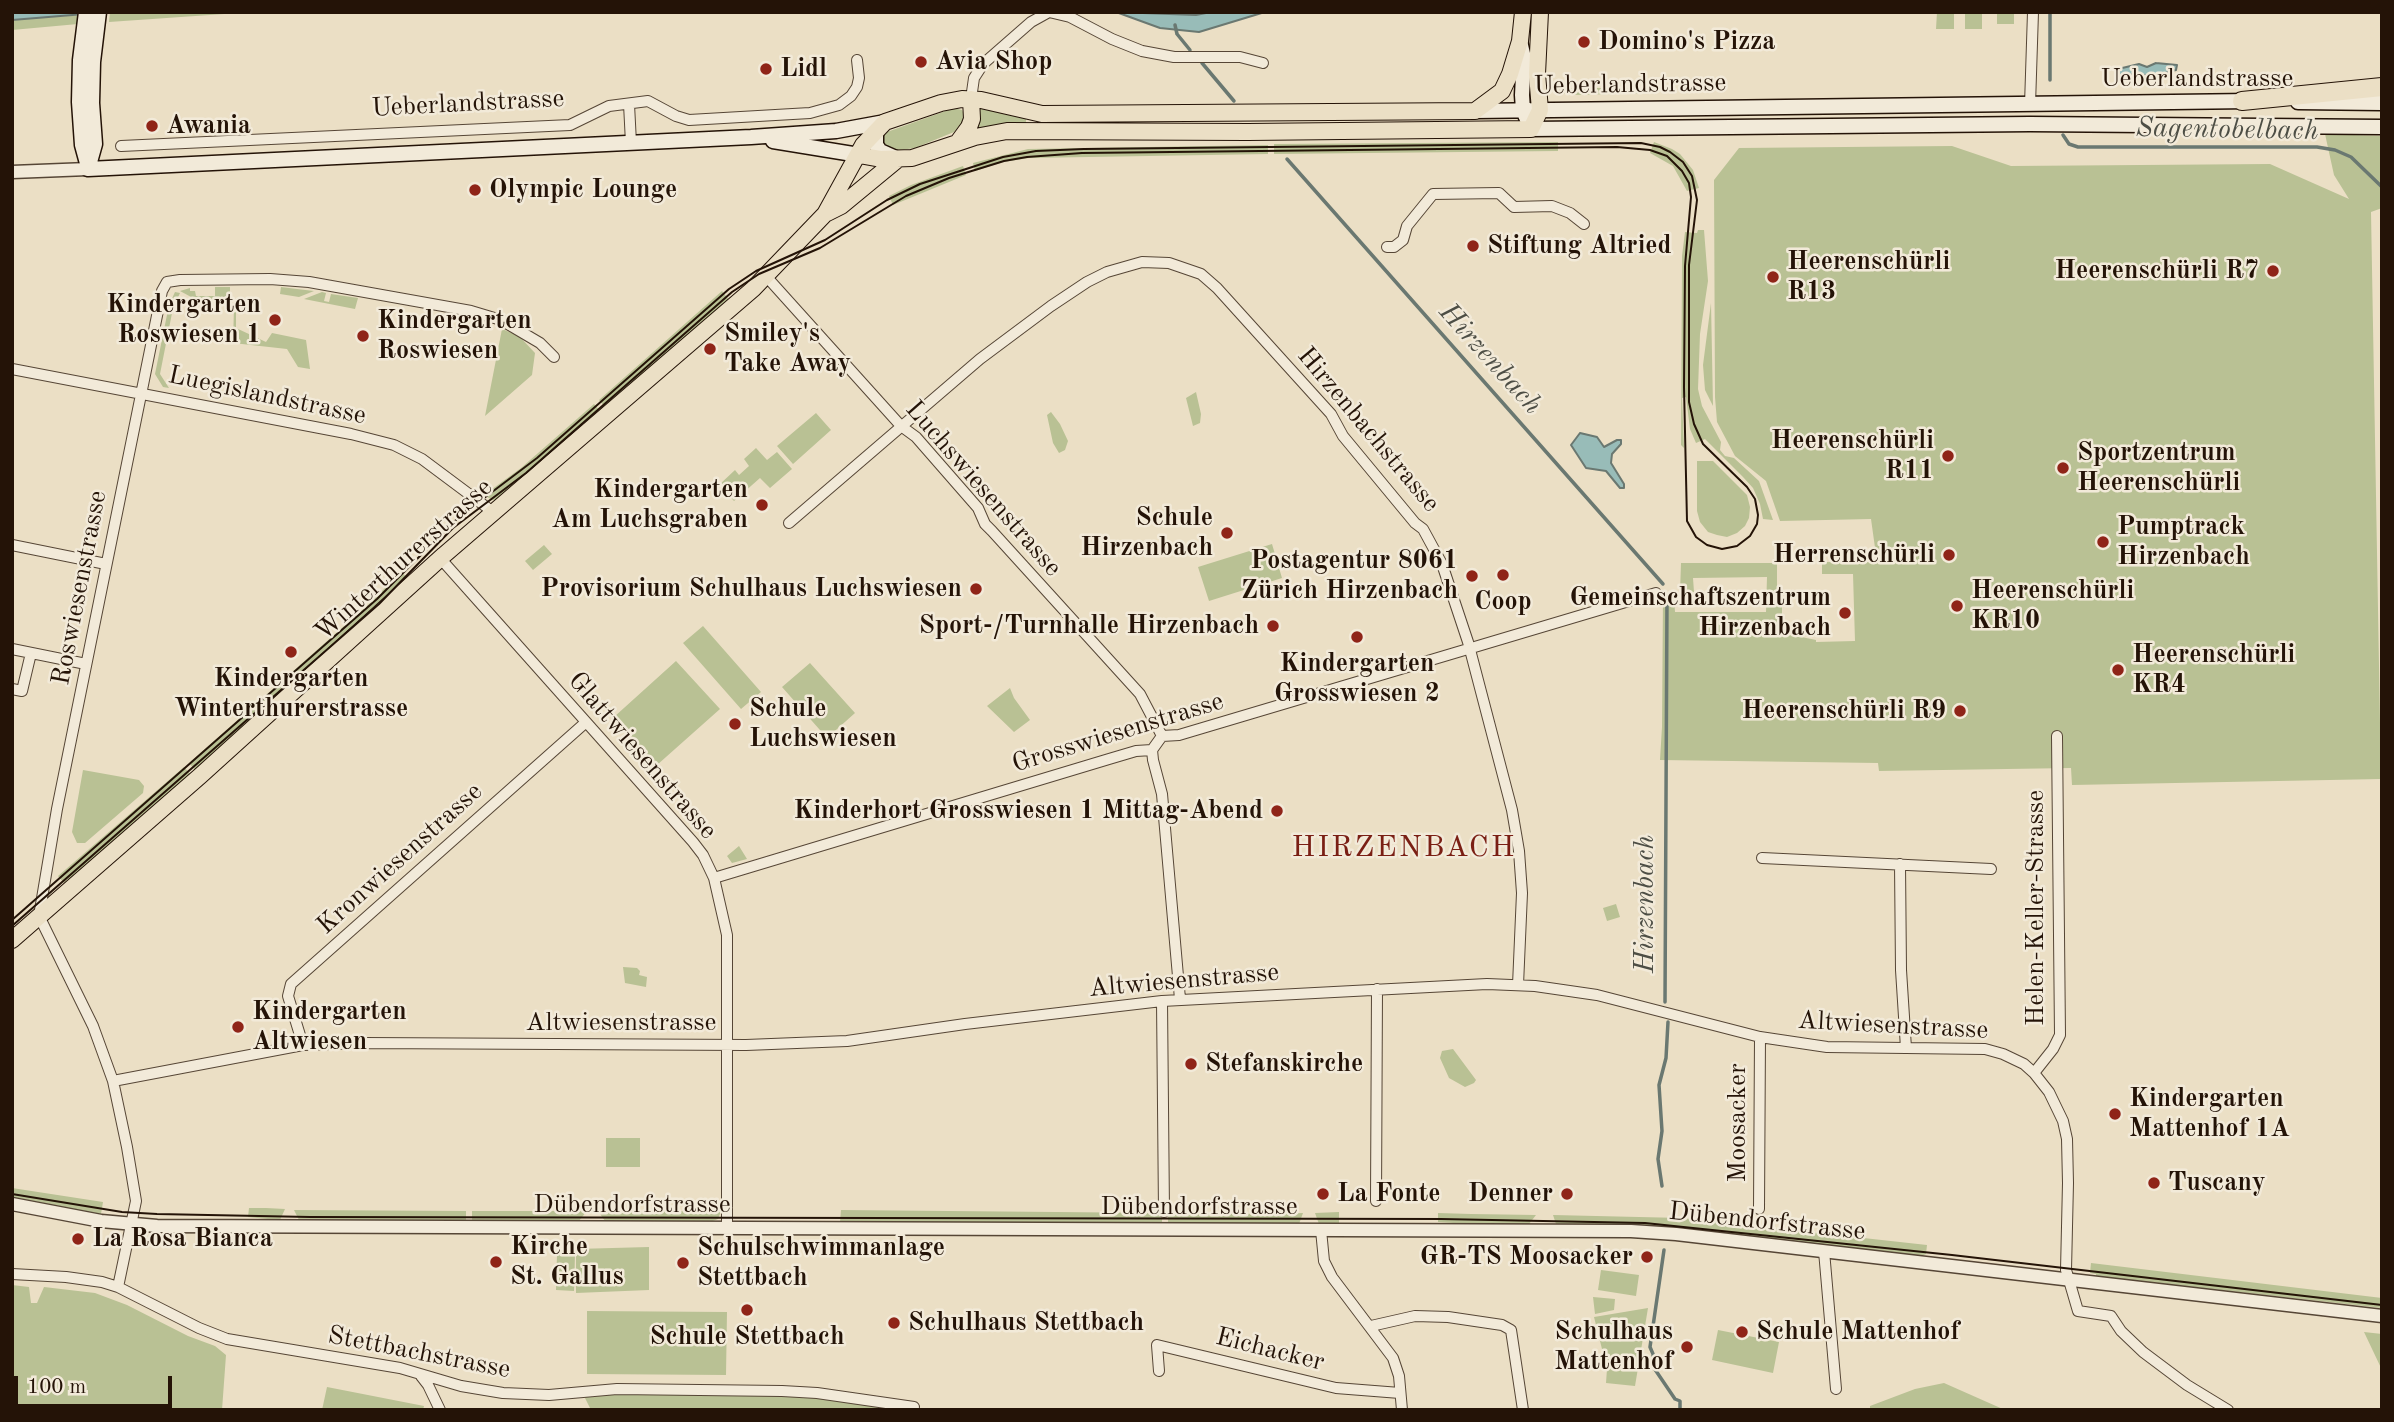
<!DOCTYPE html>
<html>
<head>
<meta charset="utf-8">
<style>
	body { margin:0 }
	#map { position:relative; width:2394px; height:1422px; overflow:hidden; background:#ebdfc5; font-family:"Old Standard TT",serif }
	canvas { display:block }
	.frame { position:absolute; inset:0; border:14px solid #241307; pointer-events:none }
	.scale { position:absolute; left:14px; top:1376px; width:158px; height:32px; box-sizing:border-box; border:4px solid #241307; border-top:0; padding-left:9px; font-size:21px; line-height:24px; white-space:nowrap; color:#241307; -webkit-text-stroke:5px #f2ead9; paint-order:stroke }
</style>
</head>
<body>
<div id="map">
<canvas width="2394" height="1422"></canvas>
<div class="frame"></div>
<div class="scale">100 m</div>
</div>
<script>
const c = document.querySelector('canvas').getContext('2d');
c.lineJoin = 'round';
function fill(path, color) { c.fillStyle = color; c.fill(path, 'evenodd'); }
const poly = rows => new Path2D(rows.map(r => 'M' + r).join(''));
function stroke(path, color, width, dash) { c.strokeStyle = color; c.lineWidth = width; c.lineCap = dash ? 'butt' : 'round'; c.setLineDash(dash || []); c.stroke(path); }
function write(font, color, halo, rows, align = 'center') {
  c.font = font + ' "Old Standard TT",serif'; c.lineWidth = 5; c.setLineDash([]); c.textBaseline = 'middle'; c.strokeStyle = halo; c.fillStyle = color; for (const [text, x, y, turn = 0] of rows) {
    c.save(); c.translate(x, y); c.rotate((+turn || 0) * Math.PI / 180); c.textAlign = isNaN(turn) ? turn : align; if (halo) c.strokeText(text, 0, 0); c.fillText(text, 0, 0); c.restore();
  }
}
const green = poly([
	[110,12,253,12,109,22],
	[1937,12,1954,12,1954,29,1936,29],
	[1965,12,1982,12,1982,29,1965,29],
	[1997,12,2014,12,2014,24,1997,24],
	[80,15,78,24,12,30,12,20],
	[1556,88,1636,88,1656,90,1656,93,1572,95,1562,93],
	[954,108,962,110,966,118,954,132,915,148,893,151,884,148,882,137,887,132],
	[979,108,1026,119,1026,125,974,128],
	[2325,134,2382,136,2382,208,2371,212,2381,779,2072,785,2071,768,1879,771,1878,763,1660,760,1662,727,1663,595,1670,593,1674,597,1675,612,1766,612,1767,577,1693,578,1694,592,1680,593,1681,563,1777,563,1777,594,1782,595,1782,633,1816,640,1816,642,1855,641,1853,574,1822,574,1822,562,1877,562,1871,519,1780,521,1766,481,1735,456,1717,422,1715,397,1714,180,1739,148,1952,146,2011,166,2270,164,2349,199,2334,175],
	[1558,142,1558,151,1274,154,1274,144],
	[1654,142,1672,149,1680,154,1693,170,1699,188,1687,191,1673,166,1650,153],
	[1268,145,1268,154,1029,158,1003,162,975,171,973,163,1028,149],
	[963,166,966,175,893,205,889,196,911,185],
	[1698,230,1704,230,1708,281,1700,334,1698,389,1702,406,1721,442,1720,450,1725,456,1734,458,1759,481,1773,520,1763,519,1760,504,1753,488,1743,477,1705,439,1696,443,1690,429,1686,397,1682,398,1684,448,1681,445,1682,256,1685,232,1697,233],
	[215,287,230,287,230,294,218,302,193,298,180,291,190,288,190,291,195,291,196,296,215,296],
	[281,287,297,289,314,291,299,297,280,294],
	[722,291,730,301,695,328,605,407,599,400],
	[175,292,180,293,173,308,160,374,169,388,163,387,155,374,169,305],
	[322,292,326,293,324,301,329,302,331,294,358,298,355,309,304,299],
	[1711,303,1713,406,1705,390,1703,365],
	[234,307,244,309,243,312,236,311,236,328,266,342,272,333,306,340,310,369,298,367,287,349,233,343],
	[502,329,519,336,535,353,532,375,485,416],
	[1196,392,1201,414,1200,423,1193,426,1186,398],
	[594,404,602,413,499,499,492,500,484,495,521,468],
	[1051,412,1060,424,1068,441,1065,450,1059,453,1053,443,1047,415],
	[816,413,831,430,793,464,777,446],
	[756,448,767,460,777,452,792,469,770,488,760,478,734,501,719,485,735,470,739,475,749,466,744,459],
	[1697,461,1713,461,1747,495,1750,507,1749,518,1745,526,1737,533,1727,537,1717,535,1708,532,1700,522,1697,511],
	[1272,544,1282,578,1209,601,1198,567],
	[544,545,552,554,533,570,525,561],
	[401,572,408,578,201,768,199,766,195,770,189,763,369,604],
	[703,626,761,692,741,709,683,643],
	[676,661,720,709,657,765,614,717],
	[810,663,855,713,827,738,782,687],
	[1010,688,1014,698,1030,720,1014,732,987,706],
	[184,767,192,776,70,881,68,879,64,883,58,876],
	[83,770,139,780,144,786,143,793,85,843,77,843,72,832],
	[739,846,747,859,732,863,727,856],
	[1616,904,1620,917,1607,921,1603,908],
	[623,967,637,968,640,971,639,975,647,977,646,987,625,983],
	[1453,1049,1476,1080,1474,1083,1465,1087,1449,1078,1440,1058,1442,1051],
	[606,1138,640,1138,640,1167,606,1167],
	[12,1188,103,1202,101,1214,12,1197],
	[249,1208,266,1208,285,1209,280,1220,277,1220,248,1217],
	[294,1210,466,1211,466,1222,299,1220],
	[841,1210,1162,1213,1162,1225,840,1222],
	[472,1211,586,1211,586,1212,579,1221,478,1222,478,1220,472,1220],
	[598,1211,721,1211,718,1219,713,1221,605,1221],
	[1339,1212,1339,1225,1319,1224,1315,1213],
	[1168,1213,1276,1214,1303,1213,1299,1224,1176,1225,1176,1223,1168,1223],
	[1438,1213,1471,1214,1536,1215,1529,1224,1469,1224,1438,1222],
	[1553,1215,1682,1218,1927,1245,1926,1254,1921,1256,1681,1228,1556,1224],
	[649,1247,649,1290,576,1293,576,1249],
	[557,1254,575,1254,574,1291,556,1290],
	[2091,1263,2382,1298,2382,1308,2096,1276,2096,1274,2090,1273],
	[1601,1270,1639,1275,1636,1296,1598,1290],
	[12,1285,29,1287,31,1303,37,1303,44,1287,95,1293,127,1305,188,1336,215,1346,226,1355,222,1410,12,1410],
	[1593,1297,1615,1299,1614,1310,1595,1314],
	[1648,1308,1635,1386,1606,1383,1607,1369,1594,1317],
	[587,1311,727,1312,726,1375,587,1374],
	[1718,1330,1779,1342,1773,1373,1712,1360],
	[2364,1332,2382,1334,2382,1370],
	[1944,1383,2005,1410,1870,1410,1870,1406,1915,1389],
	[327,1387,424,1406,423,1410,322,1410],
	[583,1394,782,1395,817,1397,905,1410,591,1410]
]);
const water = poly([
	[12,12,109,12,12,20,12,12],
	[1116,12,1196,15,1211,12,1265,12,1199,32,1160,28,1116,12],
	[2156,63,2177,65,2176,70,2154,76,2133,74,2122,79,2116,76,2118,69,2139,64,2147,67,2156,63],
	[1580,433,1597,437,1604,447,1617,440,1621,440,1621,444,1612,454,1611,463,1624,484,1624,488,1620,488,1606,471,1586,468,1571,445,1580,433]
]);
const stream = poly([
	[1175,25,1177,34,1190,50],
	[1202,63,1234,101],
	[2050,80,2050,12],
	[2063,135,2069,144,2078,147,2317,147,2335,150,2351,157,2382,187],
	[1287,159,1663,584],
	[1665,1002,1667,596],
	[1662,1186,1658,1159,1662,1131,1659,1085,1666,1058,1668,1022],
	[1664,1250,1650,1347,1653,1354,1654,1368,1675,1399,1680,1401,1680,1410]
]);
const minor = poly([
	[971,99,974,78,983,64,1031,22,1049,12,1070,17,1112,39,1142,51,1174,57,1240,57,1263,63],
	[629,104,631,143],
	[2030,105,2033,12],
	[121,146,570,125,609,106,648,101,676,116,689,120,810,113,839,105,851,96,857,87,859,78,857,60],
	[1387,247,1394,247,1403,240,1407,226,1433,194,1499,193,1514,207,1552,206,1570,213,1584,224],
	[765,275,901,426,916,437,978,508,985,524,992,531,1140,694,1162,736],
	[12,369,351,434,394,445,422,459,493,512],
	[789,523,980,359,1051,306,1087,282,1107,272,1142,262,1169,263,1201,274,1217,288,1331,414,1343,436,1415,523,1423,529,1442,564,1468,642,1512,810,1519,851,1522,893,1518,985],
	[12,545,106,564],
	[440,558,693,842,703,855,714,878,727,935,727,1227],
	[12,649,86,664],
	[12,689,22,691,31,653],
	[1162,736,1179,735,1656,593],
	[1152,750,1153,760,1162,794,1180,999],
	[1762,858,1991,869],
	[1900,864,1901,970,1906,1048],
	[714,878,1109,759,1136,751,1152,750,1162,736],
	[1162,1001,1164,1212],
	[303,1045,288,996,291,984,585,723],
	[2034,1073,2053,1049,2060,1035,2057,736],
	[113,1081,303,1045,364,1043,746,1045,847,1041,965,1024,1162,1001,1487,984,1535,986,1597,995,1760,1037,1827,1047,1985,1049,2003,1054,2024,1064,2034,1073,2049,1092,2063,1121,2067,1139,2068,1183,2066,1270,2078,1311,2111,1316,2121,1331,2143,1352,2187,1385,2228,1410],
	[1376,1201,1377,989],
	[1759,1209,1760,1037],
	[1321,1230,1324,1261,1332,1277,1393,1358,1399,1376,1402,1410],
	[1824,1251,1836,1389],
	[12,1274,66,1277,102,1282,118,1287,199,1328,227,1339,400,1368,461,1386,503,1393,549,1395,617,1389,782,1391,817,1393,914,1407],
	[118,1287,136,1201,127,1147,113,1081,93,1026,39,916,57,809,162,291,167,282,180,280,270,279,309,282,471,311,501,320,540,343,554,357],
	[1371,1326,1415,1316,1448,1317,1502,1325,1511,1330,1523,1410],
	[1159,1371,1157,1345,1336,1388,1400,1393],
	[421,1376,428,1385,440,1410]
]);
const tertiary = poly([
	[12,172,88,169],
	[12,1204,101,1221,157,1226,1631,1231,1676,1234,2382,1316]
]);
const secondary = poly([
	[86,12,80,60,79,102,82,145,88,167],
	[1520,41,1524,58,1522,95,1523,110,1531,129,2030,124,2382,127],
	[2298,102,2382,103],
	[1475,111,2250,101],
	[876,131,876,145,880,151,898,159],
	[773,141,859,155],
	[88,169,751,137,836,131,885,122],
	[88,169,95,144,92,103,93,62,99,12]
]);
const primary = poly([
	[958,142,969,127,972,119,971,99],
	[859,155,881,159,912,158,975,137,1007,131,1248,132,1531,129,1540,110,1537,74,1540,12],
	[827,213,841,206,898,159],
	[12,940,200,776,444,555,753,289,825,214,863,145,885,122,941,103,962,99,981,100,1042,114,1475,111,1502,91,1510,74,1520,41,1523,12]
]);
const motorway = poly([
	[2242,101,2382,87]
]);
const tram = poly([
	[12,920,377,599,459,517,537,458,729,289,756,271,825,240,887,200,920,184,1003,157,1036,151,1084,149,1641,143,1660,147,1670,152,1683,162,1692,176,1697,200,1689,265,1689,402,1694,424,1703,444,1747,487,1755,499,1758,515,1757,524,1750,536,1737,546,1722,549,1707,545,1696,537,1687,521,1684,387,1685,266,1691,197,1689,183,1682,171,1667,156,1650,150,1617,147,1082,153,1027,157,1004,161,949,178,906,196,820,248,759,274,732,292,526,473,453,528,379,604,12,926],
	[12,1194,122,1212,157,1214,310,1217,1441,1219,1645,1223,1952,1255,2382,1305]
]);
const markers = [
	[1584,42,7,"#8f2418"],
	[921,62,7,"#8f2418"],
	[766,69,7,"#8f2418"],
	[152,126,7,"#8f2418"],
	[475,190,7,"#8f2418"],
	[1473,246,7,"#8f2418"],
	[2273,271,7,"#8f2418"],
	[1773,277,7,"#8f2418"],
	[275,320,7,"#8f2418"],
	[363,336,7,"#8f2418"],
	[710,349,7,"#8f2418"],
	[1948,456,7,"#8f2418"],
	[2063,468,7,"#8f2418"],
	[762,505,7,"#8f2418"],
	[1227,533,7,"#8f2418"],
	[2103,542,7,"#8f2418"],
	[1949,555,7,"#8f2418"],
	[1503,575,7,"#8f2418"],
	[1472,576,7,"#8f2418"],
	[976,589,7,"#8f2418"],
	[1957,606,7,"#8f2418"],
	[1845,613,7,"#8f2418"],
	[1273,626,7,"#8f2418"],
	[1357,637,7,"#8f2418"],
	[291,652,7,"#8f2418"],
	[2118,670,7,"#8f2418"],
	[1960,711,7,"#8f2418"],
	[735,724,7,"#8f2418"],
	[1277,811,7,"#8f2418"],
	[238,1027,7,"#8f2418"],
	[1191,1064,7,"#8f2418"],
	[2115,1114,7,"#8f2418"],
	[2154,1183,7,"#8f2418"],
	[1323,1194,7,"#8f2418"],
	[1567,1194,7,"#8f2418"],
	[78,1239,7,"#8f2418"],
	[1647,1257,7,"#8f2418"],
	[496,1262,7,"#8f2418"],
	[683,1263,7,"#8f2418"],
	[747,1310,7,"#8f2418"],
	[894,1323,7,"#8f2418"],
	[1742,1332,7,"#8f2418"],
	[1687,1347,7,"#8f2418"]
];
const poiNames = [
	["Domino's Pizza",1598,42],
	["Avia Shop",935,62],
	["Lidl",780,69],
	["Awania",166,126],
	["Olympic Lounge",489,190],
	["Stiftung Altried",1487,246],
	["Heerenschürli",1787,262],
	["R13",1787,292],
	["Heerenschürli R7",2259,271,"right"],
	["Kindergarten",261,305,"right"],
	["Roswiesen 1",261,335,"right"],
	["Kindergarten",377,321],
	["Roswiesen",377,351],
	["Smiley's",724,334],
	["Take Away",724,364],
	["Heerenschürli",1934,441,"right"],
	["R11",1934,471,"right"],
	["Sportzentrum",2077,453],
	["Heerenschürli",2077,483],
	["Kindergarten",748,490,"right"],
	["Am Luchsgraben",748,520,"right"],
	["Schule",1213,518,"right"],
	["Hirzenbach",1213,548,"right"],
	["Pumptrack",2117,527],
	["Hirzenbach",2117,557],
	["Herrenschürli",1935,555,"right"],
	["Postagentur 8061",1458,561,"right"],
	["Zürich Hirzenbach",1458,591,"right"],
	["Provisorium Schulhaus Luchswiesen",962,589,"right"],
	["Heerenschürli",1971,591],
	["KR10",1971,621],
	["Gemeinschaftszentrum",1831,598,"right"],
	["Hirzenbach",1831,628,"right"],
	["Coop",1503,602,"center"],
	["Sport-/Turnhalle Hirzenbach",1259,626,"right"],
	["Heerenschürli",2132,655],
	["KR4",2132,685],
	["Kindergarten",1357,664,"center"],
	["Grosswiesen 2",1357,694,"center"],
	["Kindergarten",291,679,"center"],
	["Winterthurerstrasse",291,709,"center"],
	["Schule",749,709],
	["Luchswiesen",749,739],
	["Heerenschürli R9",1946,711,"right"],
	["Kinderhort Grosswiesen 1 Mittag-Abend",1263,811,"right"],
	["Kindergarten",252,1012],
	["Altwiesen",252,1042],
	["Stefanskirche",1205,1064],
	["Kindergarten",2129,1099],
	["Mattenhof 1A",2129,1129],
	["Tuscany",2168,1183],
	["La Fonte",1337,1194],
	["Denner",1553,1194,"right"],
	["La Rosa Bianca",92,1239],
	["Kirche",510,1247],
	["St. Gallus",510,1277],
	["Schulschwimmanlage",697,1248],
	["Stettbach",697,1278],
	["GR-TS Moosacker",1633,1257,"right"],
	["Schulhaus Stettbach",908,1323],
	["Schulhaus",1673,1332,"right"],
	["Mattenhof",1673,1362,"right"],
	["Schule Mattenhof",1756,1332],
	["Schule Stettbach",747,1337,"center"]
];
const streetNames = [
	["Ueberlandstrasse",2197,79],
	["Ueberlandstrasse",1630,85,-1],
	["Ueberlandstrasse",468,104,-3],
	["Luegislandstrasse",267,396,12],
	["Hirzenbachstrasse",1368,430,50],
	["Luchswiesenstrasse",983,489,49],
	["Winterthurerstrasse",404,560,-42],
	["Roswiesenstrasse",80,588,-79],
	["Grosswiesenstrasse",1118,733,-17],
	["Glattwiesenstrasse",642,756,49],
	["Kronwiesenstrasse",400,859,-42],
	["Helen-Keller-Strasse",2036,908,-90],
	["Altwiesenstrasse",1184,981,-5],
	["Altwiesenstrasse",621,1023],
	["Altwiesenstrasse",1893,1026,3],
	["Moosacker",1738,1123,-90],
	["Dübendorfstrasse",632,1205],
	["Dübendorfstrasse",1199,1207],
	["Dübendorfstrasse",1767,1222,6],
	["Eichacker",1270,1350,14],
	["Stettbachstrasse",419,1353,11]
];
const waterNames = [
	["Sagentobelbach",2227,130,1],
	["Hirzenbach",1490,359,48],
	["Hirzenbach",1646,904,-90]
];
const quarterNames = [
	["HIRZENBACH",1404,848]
];
fill(green, '#b9c194');
fill(water, '#98bcb8');
stroke(water, '#6a7871', 2);
stroke(stream, '#6a7871', 3.5);
stroke(minor, '#564636', 12);
stroke(tertiary, '#564636', 15);
stroke(secondary, '#241307', 17);
stroke(primary, '#241307', 18);
stroke(motorway, '#241307', 20);
stroke(minor, '#f2ead9', 10);
stroke(tertiary, '#f2ead9', 12);
stroke(secondary, '#f2ead9', 14);
stroke(primary, '#ebdfc5', 16);
stroke(motorway, '#ebdfc5', 18);
stroke(tram, '#241307', 2);
for (const [x, y, r, color] of markers) { const dot = new Path2D(); dot.arc(x, y, r, 0, 2 * Math.PI); c.fillStyle = color; c.fill(dot); stroke(dot, '#f2ead9', 2.5); }
write('bold 26px', '#241307', '#f2ead9', poiNames, 'left');
write('26px', '#241307', '#f2ead9', streetNames);
write('italic 28px', '#4d4e45', '#f2ead9', waterNames);
c.letterSpacing = '2px';
write('30px', '#7a1f14', '#f2ead9', quarterNames);
c.letterSpacing = '0px';
</script>
</body>
</html>
